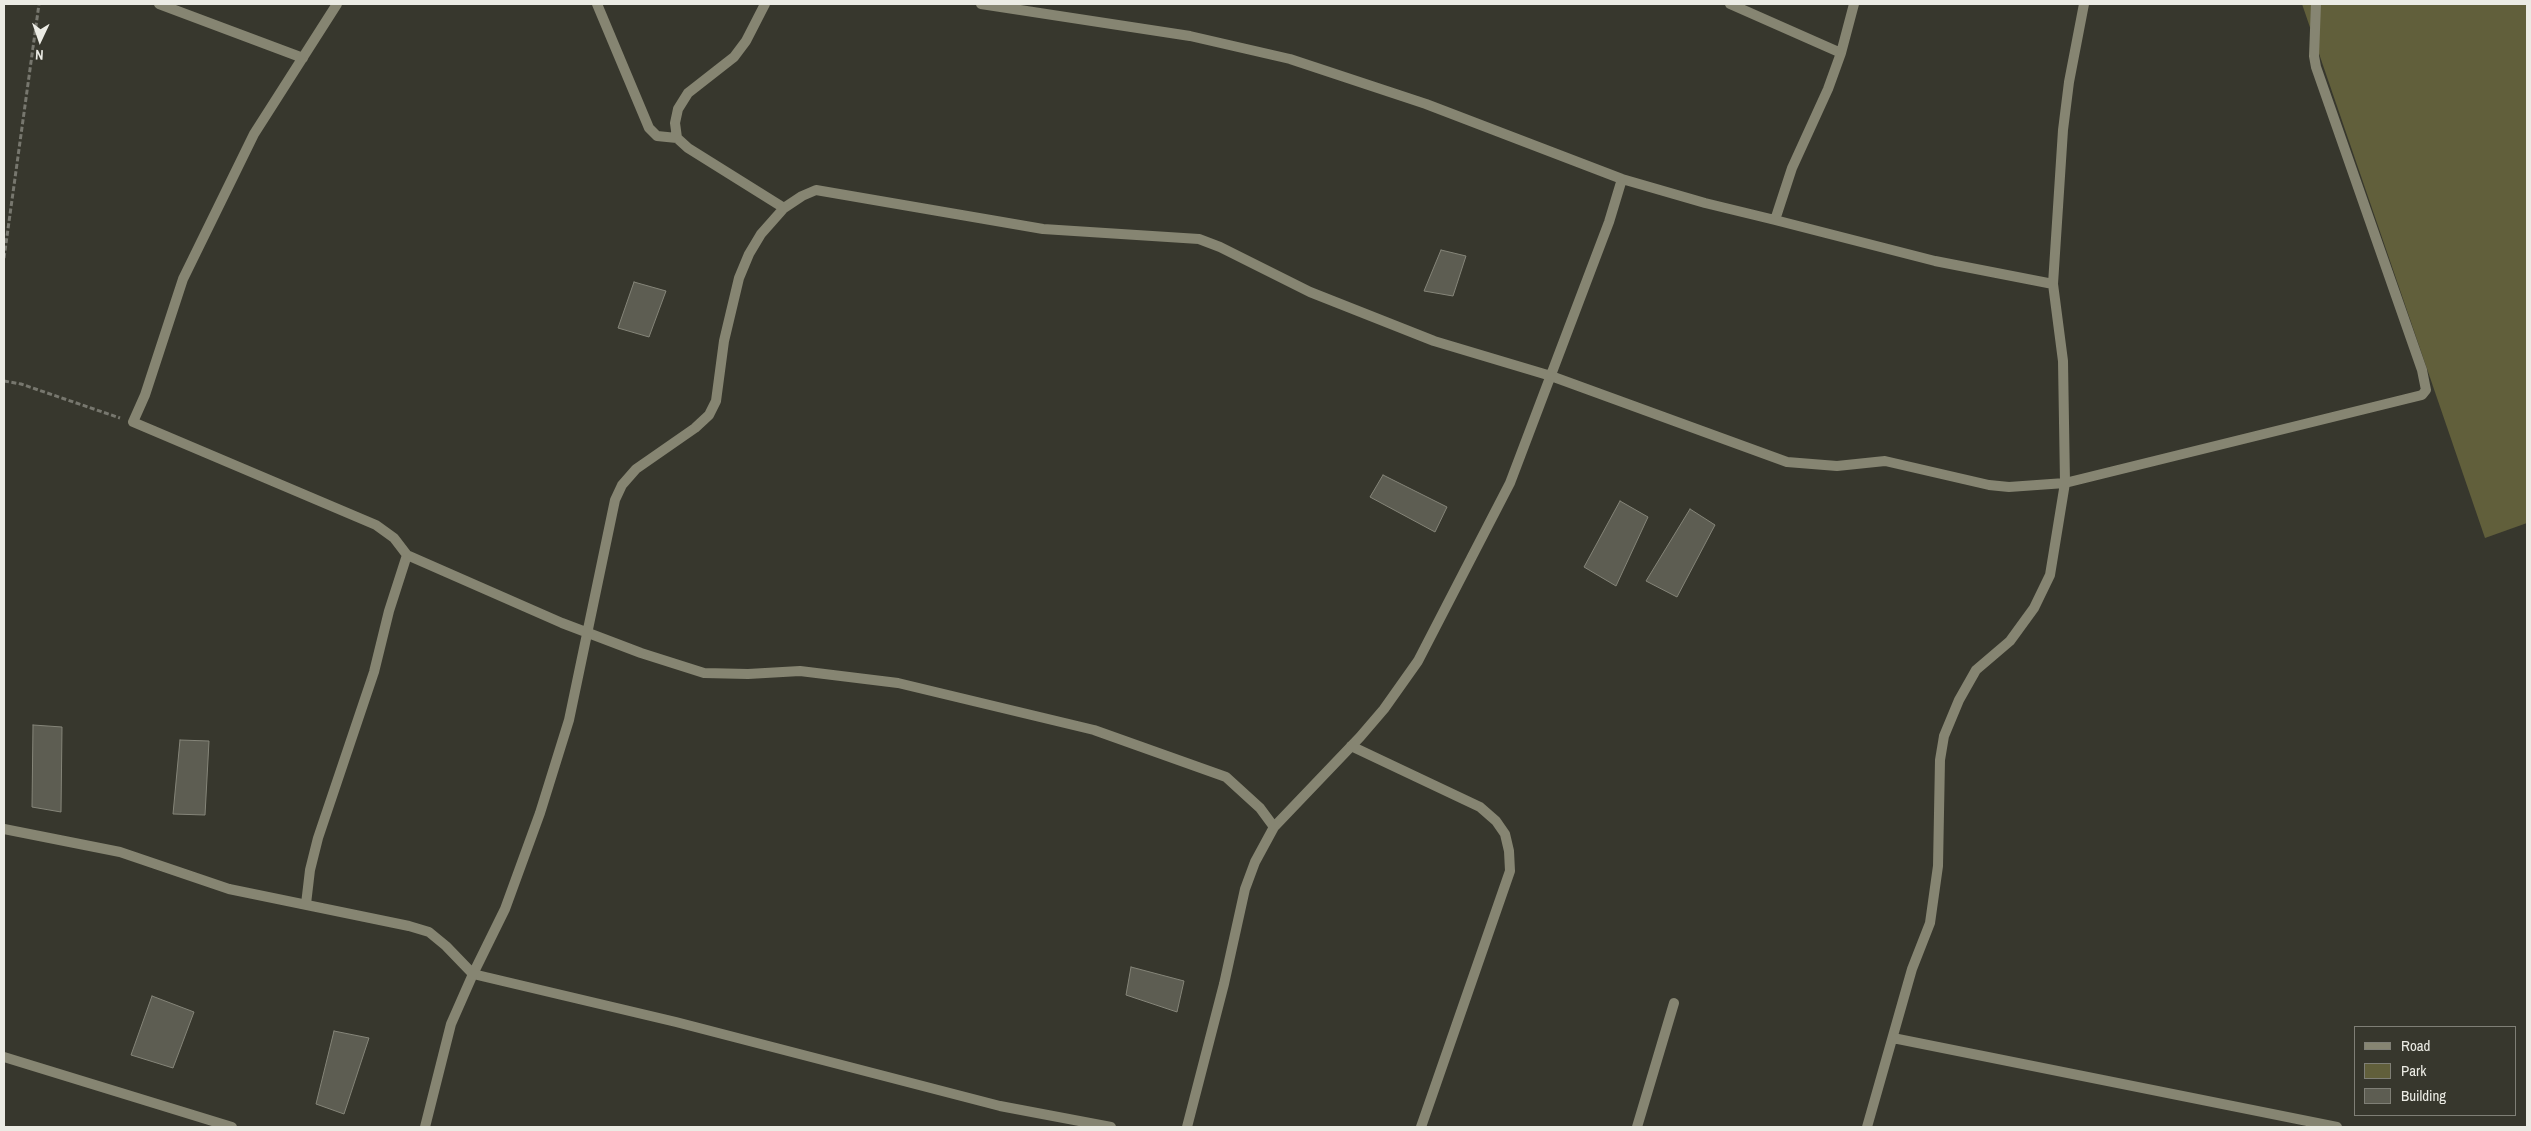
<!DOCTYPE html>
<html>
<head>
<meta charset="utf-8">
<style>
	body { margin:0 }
	#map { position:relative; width:2531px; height:1131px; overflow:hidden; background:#37372d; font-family:"Archivo Narrow",sans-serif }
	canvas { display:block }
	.frame { position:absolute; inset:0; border:5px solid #ebebe4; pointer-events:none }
	.legend { position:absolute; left:2354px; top:1026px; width:162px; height:90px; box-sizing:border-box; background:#37372d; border:1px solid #7f7f76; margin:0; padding:6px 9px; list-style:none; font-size:15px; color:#ebebe4 }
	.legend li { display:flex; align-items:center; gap:10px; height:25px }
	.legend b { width:25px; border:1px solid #7f7f76 }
	.north { position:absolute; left:15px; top:15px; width:50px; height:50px; -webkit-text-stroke:4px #37372d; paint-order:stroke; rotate:183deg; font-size:14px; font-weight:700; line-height:20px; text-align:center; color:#ebebe4 }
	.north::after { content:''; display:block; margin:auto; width:18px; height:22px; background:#ebebe4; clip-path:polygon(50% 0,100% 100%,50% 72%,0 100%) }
</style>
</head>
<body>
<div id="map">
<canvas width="2531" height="1131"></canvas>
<div class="frame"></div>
<ul class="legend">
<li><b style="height:6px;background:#868572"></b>Road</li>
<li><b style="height:14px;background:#615f3b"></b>Park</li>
<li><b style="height:14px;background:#5d5d52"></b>Building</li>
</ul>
<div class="north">N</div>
</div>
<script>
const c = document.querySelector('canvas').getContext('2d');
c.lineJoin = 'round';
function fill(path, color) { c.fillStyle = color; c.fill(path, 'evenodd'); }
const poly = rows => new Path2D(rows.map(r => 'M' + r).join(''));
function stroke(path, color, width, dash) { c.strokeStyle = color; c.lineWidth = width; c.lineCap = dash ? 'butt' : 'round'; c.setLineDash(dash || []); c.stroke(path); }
const green = poly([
	[2302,4,2527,4,2527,523,2485,538]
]);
const building = poly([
	[1441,250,1466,256,1453,296,1424,291,1441,250],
	[634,282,666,291,649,337,618,328,634,282],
	[1383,475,1447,507,1435,532,1370,497,1383,475],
	[1620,501,1648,517,1616,586,1584,567,1620,501],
	[1690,509,1715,525,1677,597,1646,581,1690,509],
	[33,725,62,727,61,812,32,807,33,725],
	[180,740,209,741,205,815,173,814,180,740],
	[1131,967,1184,981,1177,1012,1126,995,1131,967],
	[152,996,194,1012,173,1068,131,1055,152,996],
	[334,1031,369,1038,344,1114,316,1104,334,1031]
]);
const path = poly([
	[4,258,39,4],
	[4,381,21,384,120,418]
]);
const minor = poly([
	[159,4,303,58],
	[337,4,254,134,183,279,145,395,133,422,376,525,394,538,407,555,562,623,641,653,704,673,748,674,800,671,898,683,1094,730,1226,777,1260,808,1274,827],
	[597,4,649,128,657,136,677,138],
	[765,4,746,41,734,57,688,93,678,109,675,123,677,138,688,148,784,208],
	[981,4,1190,36,1290,59,1426,104,1622,179,1705,203,1775,220,1792,168,1828,89,1841,53,1730,4],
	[1841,53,1854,4],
	[1775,220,1935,261,2053,284],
	[1351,746,1480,807,1496,821,1505,834,1509,851,1510,871,1421,1127],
	[4,829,120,852,229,889,409,926,429,932,446,946,473,974,451,1024,425,1127],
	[306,904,310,870,318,838,374,672,389,611,407,555],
	[1893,1038,2337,1127],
	[4,1057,232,1127],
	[1111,1127,1000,1106,676,1022,473,974,505,909,540,813,569,720,615,500,622,485,636,469,695,428,709,415,716,401,724,341,739,278,749,254,761,234,784,208,802,196,816,190,1043,229,1199,239,1220,247,1310,292,1434,341,1551,376,1787,462,1837,466,1885,461,1989,485,2009,487,2065,483,2063,361,2053,284,2063,130,2069,82,2084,4],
	[1187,1127,1224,984,1245,889,1255,862,1274,827,1360,737,1384,709,1418,661,1510,483,1609,222,1622,179],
	[1637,1127,1674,1003],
	[1867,1127,1912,969,1930,923,1938,866,1940,760,1944,736,1959,700,1976,670,2010,641,2034,608,2050,575,2065,483,2422,395,2426,390,2422,370,2316,67,2314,56,2316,4]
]);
fill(green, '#615f3b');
fill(building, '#5d5d52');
stroke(building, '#858579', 1);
stroke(path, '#77776e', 3, [5, 2.5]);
stroke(minor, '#868572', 10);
</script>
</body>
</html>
